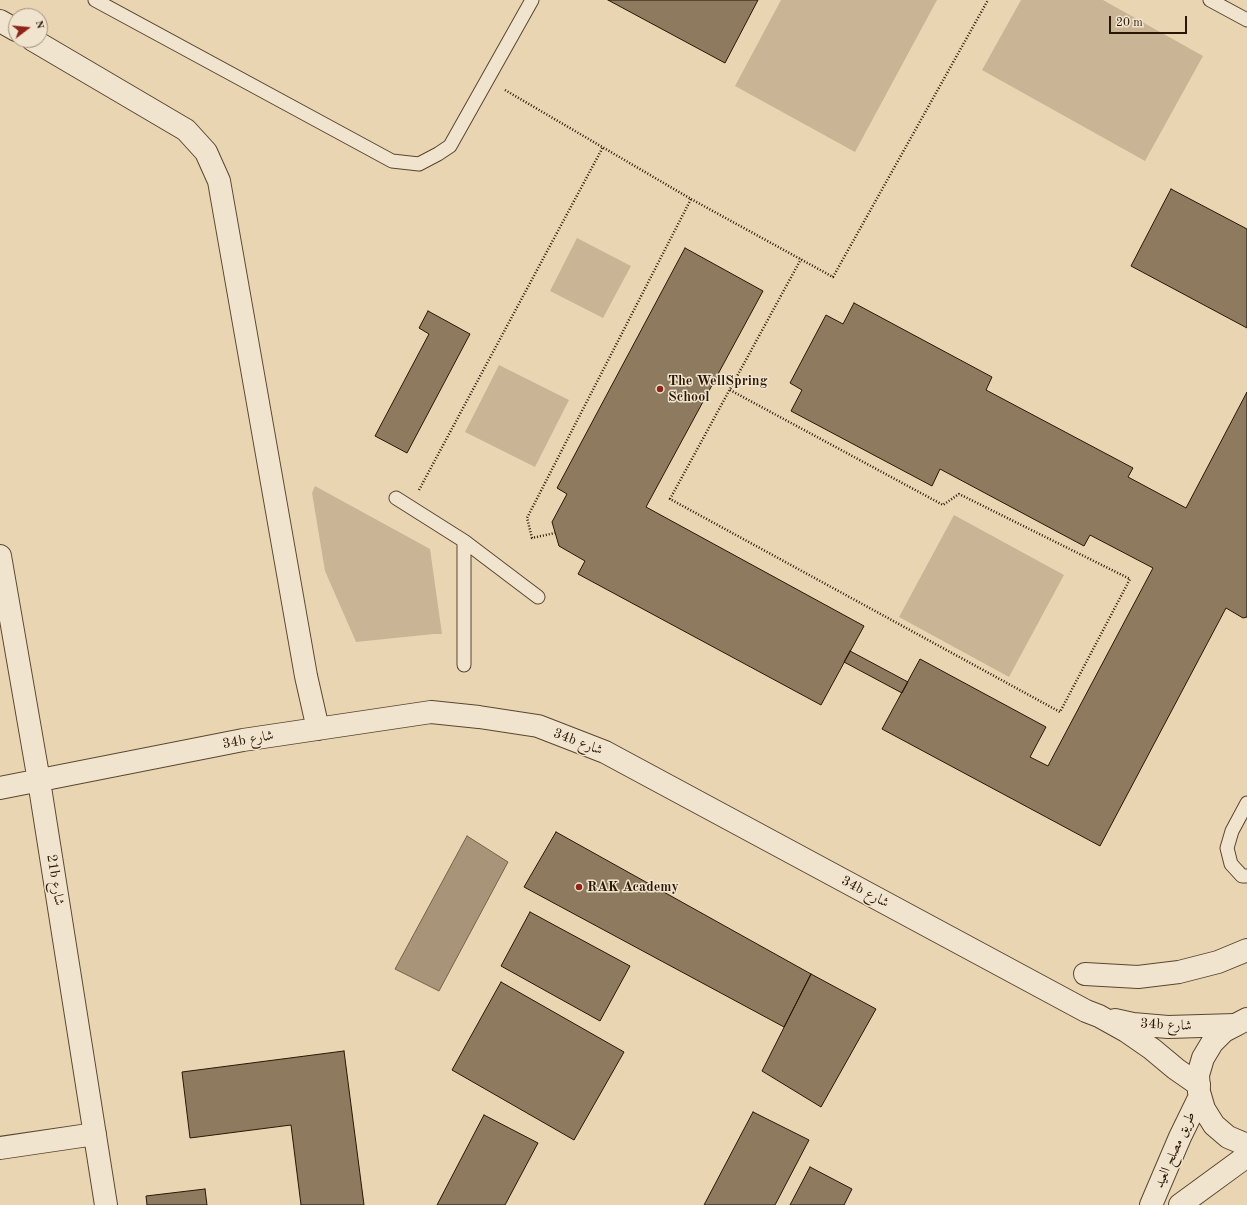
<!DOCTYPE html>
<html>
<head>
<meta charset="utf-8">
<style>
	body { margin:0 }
	#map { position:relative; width:1247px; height:1205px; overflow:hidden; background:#ead5b3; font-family:"Old Standard TT",serif }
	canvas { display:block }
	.north { position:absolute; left:8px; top:8px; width:40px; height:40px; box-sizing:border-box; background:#f1e4ce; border:1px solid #a1927d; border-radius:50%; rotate:74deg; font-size:11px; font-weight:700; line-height:16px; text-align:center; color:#291704 }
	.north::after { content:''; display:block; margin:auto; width:14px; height:18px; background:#8f2418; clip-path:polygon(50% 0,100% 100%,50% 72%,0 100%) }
	.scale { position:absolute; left:1109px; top:16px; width:78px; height:18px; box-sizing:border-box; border:2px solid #291704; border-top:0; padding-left:5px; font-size:12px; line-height:14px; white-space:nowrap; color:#291704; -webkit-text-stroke:3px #f1e4ce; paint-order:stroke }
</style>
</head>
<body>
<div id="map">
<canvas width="1247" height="1205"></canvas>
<div class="north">N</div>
<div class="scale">20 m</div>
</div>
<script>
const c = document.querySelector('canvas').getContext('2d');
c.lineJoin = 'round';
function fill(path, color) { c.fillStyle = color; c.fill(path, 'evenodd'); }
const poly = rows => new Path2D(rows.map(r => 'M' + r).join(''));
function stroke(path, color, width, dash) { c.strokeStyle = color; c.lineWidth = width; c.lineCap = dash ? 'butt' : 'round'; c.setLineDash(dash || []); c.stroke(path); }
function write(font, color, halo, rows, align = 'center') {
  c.font = font + ' "Old Standard TT",Amiri,serif'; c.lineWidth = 3; c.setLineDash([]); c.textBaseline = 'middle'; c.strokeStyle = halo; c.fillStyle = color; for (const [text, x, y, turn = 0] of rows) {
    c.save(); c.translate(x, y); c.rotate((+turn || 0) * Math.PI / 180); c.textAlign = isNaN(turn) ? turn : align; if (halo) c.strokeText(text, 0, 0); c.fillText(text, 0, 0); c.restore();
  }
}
const green = poly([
	[781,0,937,0,855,152,735,86],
	[1021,0,1103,0,1203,56,1145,161,982,70],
	[577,238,631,266,603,318,550,291],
	[499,365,569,400,535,467,465,432],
	[315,486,430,549,442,634,434,634,356,642,325,571,312,493],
	[954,515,1064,575,1009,677,899,617]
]);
const water = poly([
	[467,836,508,862,439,991,395,969,467,836]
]);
const building = poly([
	[608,0,758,0,725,63,608,0],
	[1171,189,1247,229,1247,328,1131,266,1171,189],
	[685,248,763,291,646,507,864,626,821,705,578,574,585,561,559,546,552,522,567,494,557,488,685,248],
	[854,303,992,377,986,390,1133,468,1128,477,1186,508,1247,392,1247,617,1243,618,1226,608,1100,846,882,729,920,659,1046,727,1030,757,1048,766,1153,568,1090,535,1084,546,940,469,932,486,791,411,802,390,790,383,826,315,843,324,854,303],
	[428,311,470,334,407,453,375,436,429,334,419,328,428,311],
	[850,651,908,682,902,693,844,662,850,651],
	[556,832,811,974,784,1027,524,887,556,832],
	[530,912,630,966,600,1021,501,966,530,912],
	[811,974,876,1009,821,1107,762,1071,811,974],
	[501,982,624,1052,574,1140,452,1070,501,982],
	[344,1051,364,1205,301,1205,291,1125,190,1138,182,1072,344,1051],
	[753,1112,809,1140,775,1205,704,1205,753,1112],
	[484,1115,538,1143,505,1205,437,1205,484,1115],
	[810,1167,852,1189,844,1205,790,1205,810,1167],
	[205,1189,207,1205,147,1205,146,1196,205,1189]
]);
const path = poly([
	[505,90,691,199,527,518,532,538,555,533],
	[691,199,833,277,988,0],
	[730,390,943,505,959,494,1130,579,1060,712,670,499,801,259],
	[419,490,603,147]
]);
const service = poly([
	[95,0,392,161,419,164,438,154,450,146,532,0],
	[1210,0,1247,20],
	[396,498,464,541,538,597],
	[464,665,464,541],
	[1247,803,1232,831,1227,848,1231,864,1242,876,1247,876]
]);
const minor = poly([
	[0,21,16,30],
	[33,40,186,130,206,152,219,181,306,676,318,729],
	[0,556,39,781,106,1205],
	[0,788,243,740,431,712,479,717,538,726,605,752,1086,1011,1099,1016,1126,1031,1152,1049,1176,1069,1199,1085],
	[1115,1020,1133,1024,1168,1027,1235,1025],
	[0,1148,95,1134]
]);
const tertiary = poly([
	[1085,974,1138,977,1179,972,1218,962,1247,950],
	[1247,1019,1224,1031,1212,1043,1203,1058,1198,1075,1199,1092,1204,1109,1214,1125,1228,1137,1247,1145],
	[1151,1205,1180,1137,1200,1096],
	[1180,1205,1247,1156]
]);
const markers = [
	[660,389,4,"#8f2418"],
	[579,887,4,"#8f2418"]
];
const poiNames = [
	["The WellSpring",668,381],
	["School",668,397],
	["RAK Academy",587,887]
];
const streetNames = [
	["34b شارع",248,740,-10],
	["34b شارع",578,742,21],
	["21b شارع",55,880,81],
	["34b شارع",865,892,28],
	["34b شارع",1166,1025,3],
	["طريق مصلح العيد",1175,1150,-66]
];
fill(green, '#c9b595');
fill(water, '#a89478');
stroke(water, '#75624a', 1);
fill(building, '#8d7a5f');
stroke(building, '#291704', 1);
stroke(service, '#594630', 15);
stroke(minor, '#594630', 24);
stroke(tertiary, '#594630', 24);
stroke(path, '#291704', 2.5, [1, 2]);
stroke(service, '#f1e4ce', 13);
stroke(minor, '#f1e4ce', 22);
stroke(tertiary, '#f1e4ce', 22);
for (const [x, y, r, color] of markers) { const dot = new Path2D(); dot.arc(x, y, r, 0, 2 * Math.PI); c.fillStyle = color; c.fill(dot); stroke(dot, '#f1e4ce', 1.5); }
write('bold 14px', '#291704', '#f1e4ce', poiNames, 'left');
write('14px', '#291704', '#f1e4ce', streetNames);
</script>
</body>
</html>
